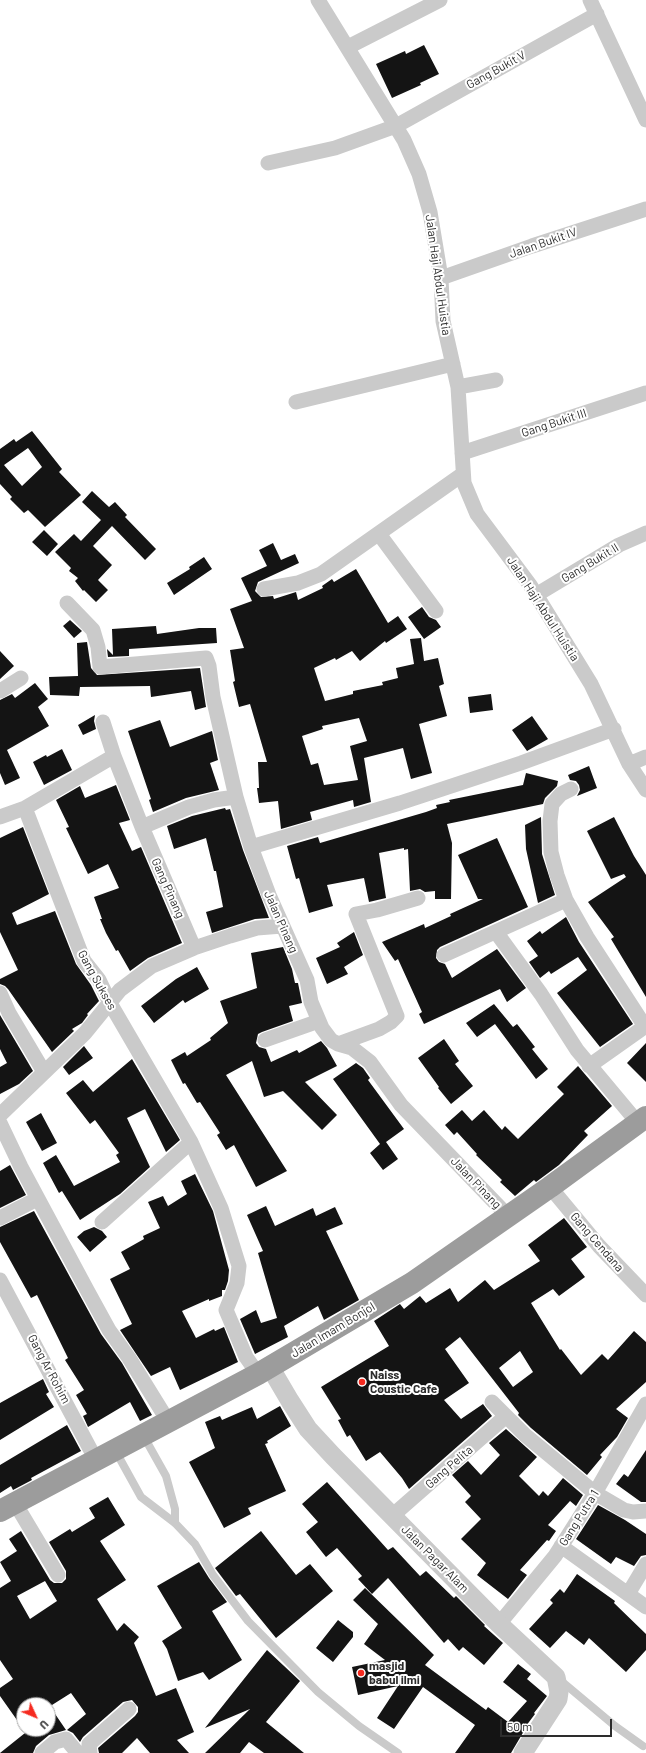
<!DOCTYPE html>
<html>
<head>
<meta charset="utf-8">
<style>
	body { margin:0 }
	#map { position:relative; width:646px; height:1753px; overflow:hidden; background:#fff; font-family:Barlow,sans-serif }
	canvas { display:block }
	.north { position:absolute; left:16px; top:1697px; width:40px; height:40px; box-sizing:border-box; background:#fff; border:1px solid #ababab; border-radius:50%; rotate:134deg; font-size:11px; font-weight:700; line-height:16px; text-align:center; color:#2d2d2d }
	.north::after { content:''; display:block; margin:auto; width:14px; height:18px; background:#f52a1f; clip-path:polygon(50% 0,100% 100%,50% 72%,0 100%) }
	.scale { position:absolute; left:500px; top:1719px; width:112px; height:18px; box-sizing:border-box; border:2px solid #2d2d2d; border-top:0; padding-left:5px; font-size:12px; line-height:14px; white-space:nowrap; color:#2d2d2d; -webkit-text-stroke:3px #fff; paint-order:stroke }
</style>
</head>
<body>
<div id="map">
<canvas width="646" height="1753"></canvas>
<div class="north">U</div>
<div class="scale">50 m</div>
</div>
<script>
const c = document.querySelector('canvas').getContext('2d');
c.lineJoin = 'round';
function fill(path, color) { c.fillStyle = color; c.fill(path, 'evenodd'); }
const poly = rows => new Path2D(rows.map(r => 'M' + r).join(''));
function stroke(path, color, width, dash) { c.strokeStyle = color; c.lineWidth = width; c.lineCap = dash ? 'butt' : 'round'; c.setLineDash(dash || []); c.stroke(path); }
function write(font, color, halo, rows, align = 'center') {
  c.font = font + ' Barlow,sans-serif'; c.lineWidth = 4; c.setLineDash([]); c.textBaseline = 'middle'; c.strokeStyle = halo; c.fillStyle = color; for (const [text, x, y, turn = 0] of rows) {
    c.save(); c.translate(x, y); c.rotate((+turn || 0) * Math.PI / 180); c.textAlign = isNaN(turn) ? turn : align; if (halo) c.strokeText(text, 0, 0); c.fillText(text, 0, 0); c.restore();
  }
}
const building = poly([
	[424,45,439,74,420,83,421,85,392,98,376,64,405,51,406,54],
	[32,431,62,469,59,472,81,495,45,527,28,510,24,513,10,499,12,497,0,484,0,449,14,439,16,442],
	[28,448,42,467,22,486,4,465],
	[92,491,109,507,115,502,127,515,125,517,156,549,145,560,112,526,93,546,112,565,98,580,108,590,96,602,84,590,83,591,75,581,78,578,69,571,71,568,55,552,74,534,81,541,101,520,82,502],
	[44,530,58,544,47,556,32,542],
	[273,543,281,560,295,554,299,563,258,582,255,591,261,597,273,596,274,599,296,592,298,600,323,588,322,586,332,579,334,582,356,569,388,623,398,616,407,629,386,643,385,641,360,661,352,651,336,660,335,658,314,668,325,701,353,694,353,691,383,685,382,682,398,678,396,668,414,664,410,639,421,638,424,661,438,658,444,684,439,686,447,716,419,724,432,773,411,779,403,748,364,758,371,802,354,807,353,800,310,812,312,820,281,829,278,801,259,803,257,788,259,788,258,762,267,762,250,704,239,707,233,682,235,681,230,650,244,648,230,609,252,601,241,578,267,566,259,550],
	[359,718,367,741,350,746,358,780,324,785,318,763,311,765,302,736,323,729,322,726],
	[204,557,212,569,174,595,167,583,190,569,189,567],
	[422,607,429,617,436,620,441,627,424,639,408,617],
	[70,620,82,631,74,638,63,626],
	[156,626,157,634,199,628,216,628,217,643,129,649,129,656,108,657,107,649,113,655,112,629],
	[87,642,91,668,97,675,200,668,206,707,195,710,191,691,151,697,150,686,80,687,79,696,50,695,49,677,78,676,77,643],
	[0,651,14,666,0,679],
	[35,683,48,699,38,707,49,726,7,750,20,778,5,785,0,773,0,700,12,694,15,698],
	[491,694,493,710,470,713,468,697],
	[95,715,94,721,96,729,83,735,78,725],
	[532,716,548,739,527,751,512,730],
	[160,720,170,747,212,731,218,760,210,763,219,790,186,798,153,812,149,800,151,799,128,731],
	[62,749,72,770,44,785,33,762,46,755,47,757],
	[589,766,597,788,577,796,580,790,579,785,576,781,570,780,568,775],
	[526,773,558,781,557,786,545,798,543,804,447,824,452,843,451,899,435,899,435,891,425,892,420,889,410,891,408,849,404,850,404,848,379,853,386,898,369,902,364,878,327,885,333,906,309,913,299,878,296,879,287,846,318,837,320,843,426,812,437,808,436,805,450,802,449,800,523,785],
	[116,785,130,820,119,823,132,851,141,847,182,943,148,958,130,971,118,950,116,951,106,933,100,919,102,919,94,897,119,888,108,864,88,874,66,828,69,827,56,800,80,786,85,798],
	[225,808,226,810,230,809,243,850,269,918,255,919,212,933,206,912,223,907,216,871,214,871,206,838,174,849,167,826,192,816],
	[541,817,542,854,555,895,538,903,526,849,525,825],
	[614,817,634,856,646,875,646,997,611,939,614,937,588,902,626,877,624,874,611,879,587,831],
	[23,827,49,894,12,913,17,925,55,911,76,964,91,985,99,1001,87,1014,88,1015,82,1023,72,1029,74,1031,52,1052,8,989,5,986,0,984,0,979,18,970,0,932,0,838],
	[497,838,528,907,440,947,437,950,436,958,439,962,445,964,452,978,497,949,526,988,507,1002,500,989,424,1024,419,1014,422,1012,398,959,395,961,382,942,424,924,425,928,451,916,450,914,483,899,478,899,458,855],
	[566,917,579,942,633,1024,600,1047,557,993,587,970,578,957,551,974,549,971,540,978,529,962,538,956,527,941,540,931,542,934],
	[354,932,363,955,344,967,348,974,327,984,316,958,340,947,337,943],
	[283,947,292,969,295,983,298,983,302,1003,289,1006,293,1021,262,1032,258,1034,256,1043,259,1047,266,1049,271,1062,297,1050,299,1053,321,1041,327,1048,337,1066,305,1082,337,1115,322,1130,283,1091,264,1097,252,1061,226,1075,287,1171,256,1187,234,1145,226,1150,217,1135,220,1133,200,1102,197,1103,185,1083,183,1084,171,1060,185,1052,187,1056,211,1040,210,1038,228,1023,220,1001,257,988,251,953],
	[197,967,209,989,185,1003,183,1000,154,1023,141,1006,176,979],
	[494,1004,513,1027,517,1024,535,1047,532,1049,548,1069,536,1079,495,1024,477,1037,466,1023],
	[0,1015,33,1071,19,1084,0,1094,0,1067,7,1063,0,1049],
	[444,1039,459,1061,455,1064,473,1086,451,1104,438,1088,439,1087,418,1058],
	[646,1043,646,1082,627,1063],
	[84,1046,93,1058,69,1075,63,1067],
	[132,1059,180,1140,166,1152,145,1109,127,1118,150,1167,120,1194,80,1220,62,1191,59,1193,43,1163,56,1155,74,1186,120,1162,116,1155,119,1153,95,1120,90,1124,66,1093,83,1080,93,1092],
	[356,1063,363,1068,370,1078,368,1080,404,1129,386,1142,398,1159,383,1170,370,1153,380,1144,333,1079],
	[578,1066,612,1106,584,1131,588,1135,559,1165,536,1182,534,1180,515,1196,500,1182,502,1180,476,1155,477,1154,457,1132,454,1135,445,1125,462,1110,472,1121,484,1110,502,1130,505,1126,518,1139,564,1094,557,1087],
	[41,1113,57,1143,42,1151,26,1122],
	[10,1165,26,1195,0,1208,0,1171],
	[195,1174,213,1211,229,1270,228,1281,225,1290,222,1290,222,1296,209,1301,209,1299,182,1311,196,1338,214,1329,215,1331,224,1327,238,1362,180,1390,170,1367,151,1376,120,1330,132,1324,110,1279,130,1269,121,1252,144,1239,143,1236,160,1228,148,1202,163,1196,168,1206,187,1194,181,1181],
	[266,1206,275,1226,313,1208,316,1216,335,1207,343,1224,326,1231,359,1300,324,1320,318,1306,284,1326,288,1337,255,1354,240,1319,256,1310,261,1323,277,1318,258,1253,263,1251,247,1215],
	[34,1211,101,1334,122,1363,152,1415,140,1421,130,1402,88,1427,83,1416,87,1414,76,1395,84,1390,65,1360,68,1358,37,1295,31,1298,0,1242,0,1227],
	[564,1218,587,1247,571,1259,585,1277,559,1296,553,1289,531,1303,560,1350,561,1349,581,1375,602,1354,608,1360,634,1331,646,1342,646,1382,616,1409,628,1418,617,1437,600,1455,602,1457,587,1475,531,1428,518,1415,519,1413,460,1337,445,1349,469,1383,444,1400,461,1419,483,1404,492,1416,409,1489,402,1478,380,1452,366,1461,350,1435,347,1437,338,1420,341,1419,321,1387,389,1346,374,1321,400,1304,404,1309,420,1296,426,1303,450,1288,458,1302,485,1280,494,1290,540,1261,528,1245],
	[520,1351,533,1372,513,1387,499,1368],
	[94,1227,102,1231,107,1237,90,1252,77,1237,84,1231],
	[43,1379,49,1392,46,1394,54,1407,0,1440,0,1403],
	[280,1406,291,1426,267,1441,268,1443,265,1444,286,1491,248,1508,251,1514,224,1528,189,1462,215,1448,205,1422,220,1416,222,1420,252,1407,257,1419],
	[67,1425,81,1451,31,1478,32,1480,13,1490,11,1486,0,1493,0,1465],
	[506,1429,537,1457,519,1476,539,1496,543,1491,548,1496,563,1478,583,1495,576,1506,570,1501,548,1525,556,1531,549,1541,547,1540,520,1570,527,1575,508,1599,477,1575,486,1563,461,1539,481,1519,465,1502,471,1496,452,1475,468,1461,481,1475,500,1455,489,1443],
	[646,1450,646,1502,641,1502,616,1484,624,1474,628,1477],
	[327,1482,388,1550,393,1547,420,1576,426,1571,454,1598,456,1596,485,1625,484,1626,503,1643,484,1665,463,1647,459,1651,448,1639,444,1643,388,1578,372,1594,358,1579,362,1576,337,1548,326,1557,306,1532,318,1522,302,1504],
	[108,1497,125,1525,100,1541,126,1580,97,1599,117,1631,124,1623,139,1637,134,1643,156,1696,176,1688,194,1732,177,1740,189,1753,150,1753,137,1738,122,1753,99,1753,98,1748,135,1716,138,1712,138,1707,132,1700,123,1702,83,1737,80,1742,73,1733,67,1730,86,1714,71,1693,52,1705,49,1705,66,1730,49,1735,36,1746,33,1753,0,1753,30,1729,48,1729,48,1705,24,1705,24,1730,0,1696,0,1688,13,1679,0,1660,0,1588,11,1581,0,1562,17,1551,9,1539,21,1531,50,1580,54,1583,62,1583,66,1579,66,1571,49,1542,70,1529,72,1532,95,1518,89,1508],
	[45,1581,57,1601,30,1619,17,1596],
	[598,1505,625,1520,646,1534,646,1555,641,1556,634,1566,616,1557,611,1564,576,1539],
	[261,1531,296,1575,310,1564,333,1591,276,1638,240,1594,236,1596,215,1568],
	[199,1562,209,1578,227,1602,212,1611,242,1660,209,1680,203,1672,178,1681,167,1649,162,1641,182,1628,157,1586],
	[577,1574,615,1601,614,1603,646,1634,646,1650,626,1672,589,1638,584,1645,566,1631,550,1648,529,1629,553,1603,550,1600,560,1589,564,1593],
	[365,1588,434,1655,425,1665,486,1710,488,1707,508,1722,527,1701,503,1682,518,1664,531,1674,527,1679,547,1696,534,1713,535,1714,523,1730,524,1731,511,1753,455,1753,475,1725,423,1687,394,1729,377,1718,398,1686,358,1695,352,1667,385,1660,364,1644,378,1624,353,1600],
	[338,1620,353,1632,353,1637,333,1662,316,1648],
	[267,1650,300,1681,266,1722,304,1753,264,1753,249,1742,240,1753,205,1753,250,1709,205,1728]
]);
const service = poly([
	[143,1435,166,1476,175,1509,175,1523],
	[115,1450,141,1497,175,1523,195,1544,213,1575,248,1621,318,1692,359,1726,398,1753],
	[560,1680,615,1726,643,1746]
]);
const minor = poly([
	[318,0,404,140,419,174,430,212,441,278,443,321,458,387,464,483,477,514,530,585,591,684,629,764,646,790],
	[590,0,646,120],
	[348,47,440,0],
	[268,163,335,148,396,126,597,14],
	[441,278,532,246,646,209],
	[458,387,496,380],
	[296,402,453,364],
	[462,453,646,393],
	[379,534,436,611],
	[264,589,298,583,321,574,463,474],
	[536,595,619,545,646,533],
	[67,603,93,630,98,647,100,667,206,658,209,666,213,697,236,797,251,847,269,895,307,980,311,1002,322,1028,331,1040,338,1044,352,1048,370,1062,401,1105,508,1216],
	[0,691,21,678],
	[103,722,114,756,142,827],
	[629,764,646,757],
	[571,789,561,794,552,804,550,821,551,852,557,875,566,900,587,937,644,1025,643,1028,589,1066],
	[25,808,84,961,99,980,110,1003,191,1142,221,1208,239,1266,237,1283,226,1310,246,1357,258,1374],
	[0,817,25,808,114,756],
	[251,847,400,803,521,763,614,729],
	[496,932,541,994,577,1050,638,1123],
	[194,948,142,827,189,807,214,800,236,797],
	[444,955,566,900],
	[0,993,9,1013,44,1072],
	[265,1040,319,1021],
	[338,1044,379,1029,391,1022,397,1016,356,914,377,910,418,898],
	[0,1115,85,1033,120,990,152,966,194,948,230,936,257,928,282,926],
	[0,1123,21,1167,87,1290,109,1330,129,1358,168,1421],
	[550,1187,599,1246,646,1295],
	[0,1218,37,1199],
	[102,1222,191,1142],
	[0,1280,96,1460],
	[492,1402,525,1435,595,1493,624,1510,633,1512,646,1511],
	[15,1503,58,1575],
	[392,1516,505,1417],
	[561,1546,646,1607],
	[628,1594,646,1564],
	[499,1624,555,1556,595,1493,646,1404],
	[42,1753,55,1742,66,1739,77,1752,81,1753],
	[90,1753,89,1744,129,1709]
]);
const tertiary = poly([
	[270,1367,290,1401,308,1429,333,1456,499,1624,556,1677,559,1692,558,1699,523,1753]
]);
const trunk = poly([
	[0,1511,258,1374,412,1283,550,1187,646,1117]
]);
const markers = [
	[362,1382,4,"#f52a1f"],
	[361,1673,4,"#f52a1f"]
];
const streetNames = [
	["Gang Bukit V",496,70,-29],
	["Jalan Bukit IV",543,243,-19],
	["Jalan Haji Abdul Huistia",438,275,82],
	["Gang Bukit III",554,423,-18],
	["Gang Bukit II",590,563,-31],
	["Jalan Haji Abdul Huistia",543,609,57],
	["Gang Pinang",168,888,66],
	["Jalan Pinang",281,922,66],
	["Gang Sukses",97,980,61],
	["Jalan Pinang",476,1183,46],
	["Gang Cendana",597,1242,49],
	["Jalan Imam Bonjol",333,1330,-31],
	["Gang Ar Rohim",49,1369,62],
	["Gang Pelita",449,1467,-41],
	["Gang Putra 1",579,1518,-58],
	["Jalan Pagar Alam",435,1559,45]
];
const poiNames = [
	["Naiss",370,1375],
	["Coustic Cafe",370,1389],
	["masjid",369,1666],
	["babul ilmi",369,1680]
];
fill(building, '#141414');
stroke(service, '#cacaca', 8);
stroke(minor, '#cacaca', 15);
stroke(tertiary, '#cacaca', 19);
stroke(trunk, '#9c9c9c', 22);
for (const [x, y, r, color] of markers) { const dot = new Path2D(); dot.arc(x, y, r, 0, 2 * Math.PI); c.fillStyle = color; c.fill(dot); stroke(dot, '#fff', 1.5); }
write('12px', '#2d2d2d', '#fff', streetNames);
write('bold 12px', '#2d2d2d', '#fff', poiNames, 'left');
</script>
</body>
</html>
